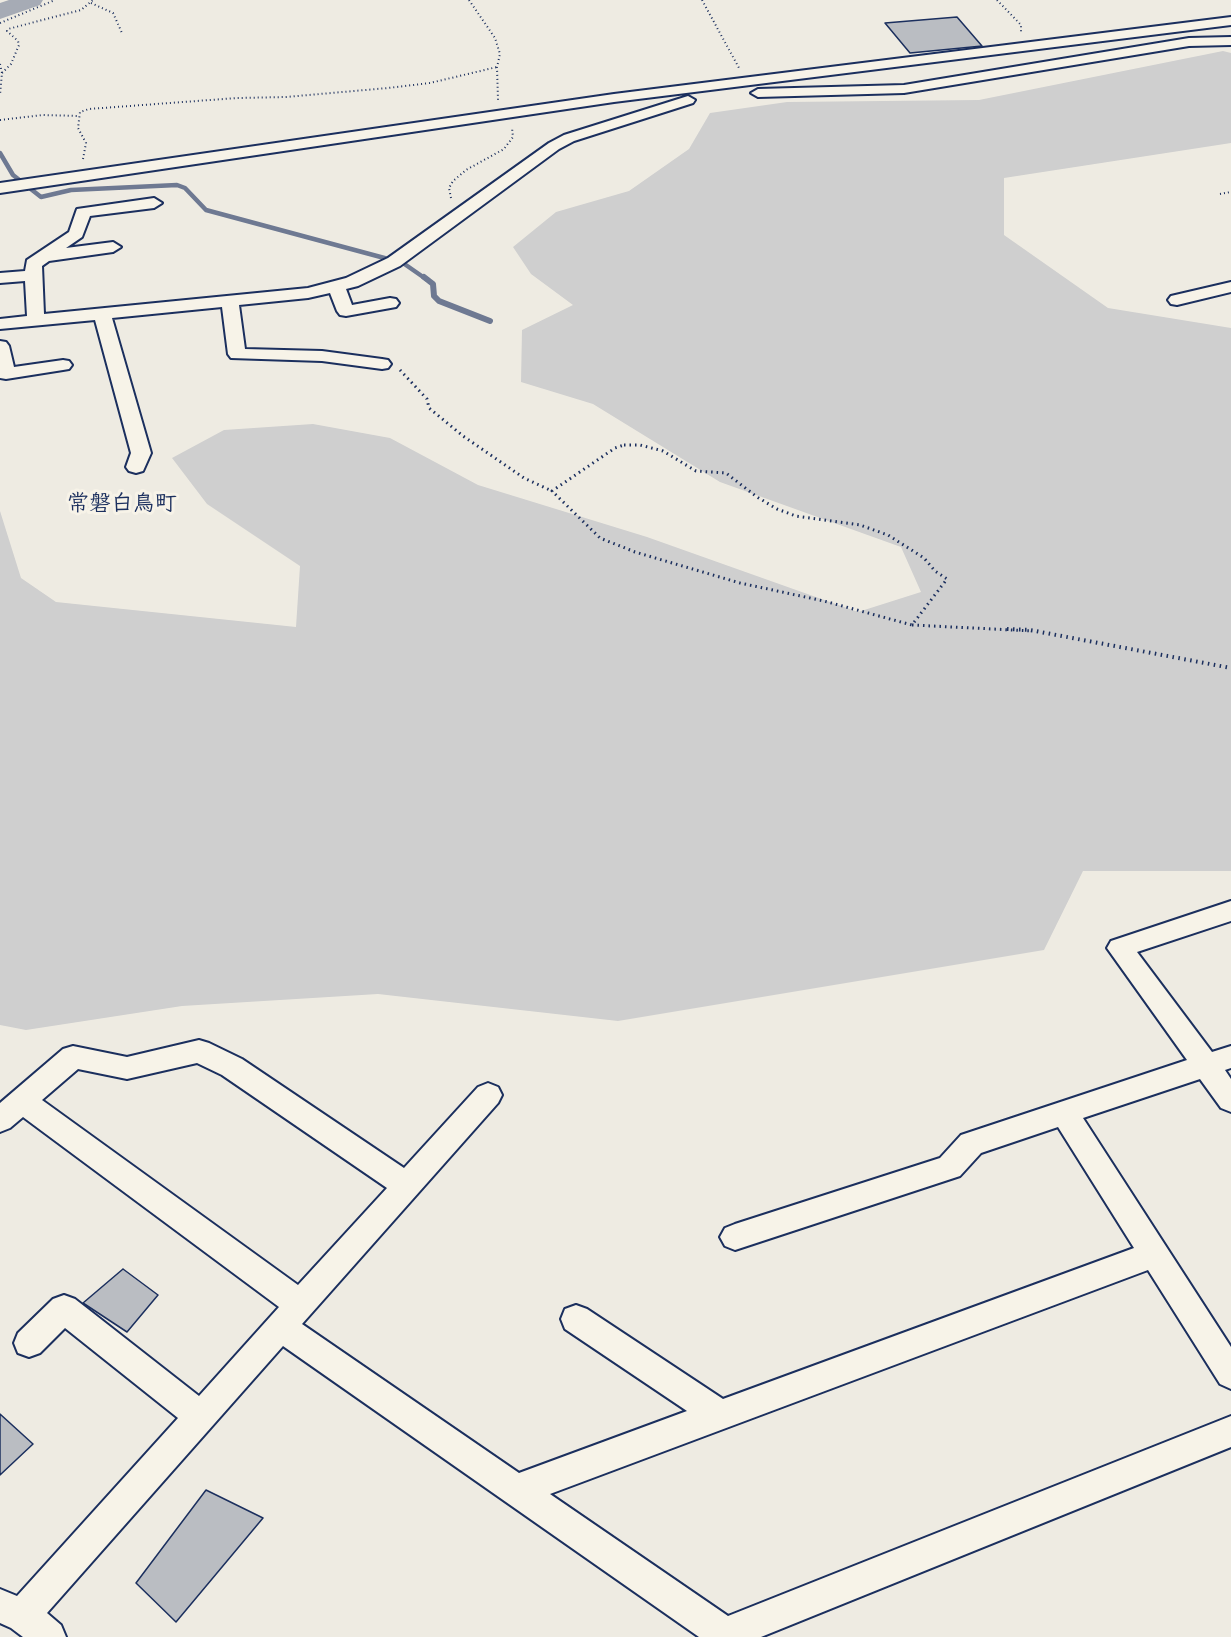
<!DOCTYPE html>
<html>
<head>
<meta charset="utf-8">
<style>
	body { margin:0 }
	canvas { display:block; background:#eeebe2 }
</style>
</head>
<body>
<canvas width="1231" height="1637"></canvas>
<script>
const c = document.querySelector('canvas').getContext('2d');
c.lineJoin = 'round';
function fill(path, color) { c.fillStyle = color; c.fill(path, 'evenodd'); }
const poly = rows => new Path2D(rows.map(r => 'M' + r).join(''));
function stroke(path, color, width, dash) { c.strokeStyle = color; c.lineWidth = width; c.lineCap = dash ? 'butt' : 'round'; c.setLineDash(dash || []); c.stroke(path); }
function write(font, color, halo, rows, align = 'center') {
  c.font = font + ' Pangolin,"Klee One",sans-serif'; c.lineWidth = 6; c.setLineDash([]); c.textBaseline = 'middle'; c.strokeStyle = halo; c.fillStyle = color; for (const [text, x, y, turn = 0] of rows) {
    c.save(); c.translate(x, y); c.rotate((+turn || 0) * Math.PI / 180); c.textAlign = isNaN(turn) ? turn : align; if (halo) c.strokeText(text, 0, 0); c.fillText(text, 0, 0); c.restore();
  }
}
const green = poly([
	[1223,51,1231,53,1231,143,1004,178,1004,235,1108,308,1231,328,1231,871,1083,871,1044,950,618,1021,378,994,182,1006,26,1030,0,1025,0,511,21,578,56,602,296,627,300,566,207,504,172,458,224,430,313,424,390,438,478,485,647,537,858,612,921,592,901,547,720,482,593,404,521,382,522,330,573,305,531,274,513,247,556,212,629,191,689,149,710,113,787,102,979,100]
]);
const streamFar1 = poly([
	[0,153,13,175,41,197,71,190,177,185,185,188,206,210,403,263,426,279]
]);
const stream = poly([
	[424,277,433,284,434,296,439,301,490,321]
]);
const river = poly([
	[9,0,43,0,40,5,0,19,0,3,9,0]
]);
const building = poly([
	[957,17,982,46,910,53,885,23,957,17],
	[123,1269,158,1295,127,1332,83,1303,123,1269],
	[0,1414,33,1444,0,1475,0,1414],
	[206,1490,263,1518,176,1622,136,1583,206,1490]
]);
const pathFar2 = poly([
	[469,0,495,38,500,54,497,67,498,100],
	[702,0,739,68],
	[997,0,1021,25,1021,32],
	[91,3,113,13,122,33],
	[0,23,55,0],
	[0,64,2,73,0,95],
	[2,73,11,64,19,45,18,41,7,31,8,29,81,10,93,0],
	[0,120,43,115,79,116],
	[83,159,86,143,78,128,80,112,89,109,237,98,286,97,388,88,430,83,497,67],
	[1220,194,1231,192],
	[451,198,449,188,453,181,466,170,504,149,513,137,512,128]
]);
const pathFar1 = poly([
	[400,370,427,399,429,408,463,436,524,478,552,491],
	[624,445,640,445,663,451,696,471,726,473,757,497,777,509,796,516,860,525,888,535,924,558,935,571,947,579,912,625,824,601,740,583,635,552,600,538,552,491,615,448,624,445],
	[912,625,1033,631]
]);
const path = poly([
	[1007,629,1030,630,1231,668]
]);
const minor = poly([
	[1231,17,1231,25,614,102,0,193,0,183,614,94,1231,17],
	[1231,37,1231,45,1189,46,904,93,758,97,751,93,758,89,904,85,1189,38,1231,37],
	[688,96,695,100,693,103,574,141,559,149,400,266,358,286,346,289,352,305,390,298,396,299,399,303,396,307,346,316,340,315,337,311,330,293,308,298,239,305,245,349,322,351,382,359,388,360,391,364,388,368,382,369,322,361,231,358,228,354,222,307,112,318,151,453,143,471,136,473,129,471,126,467,131,453,95,320,0,329,0,319,27,316,25,281,0,283,0,273,25,271,27,260,69,232,77,209,154,198,162,203,154,208,90,216,82,237,66,248,113,242,121,247,113,252,49,261,42,266,44,314,308,288,346,278,388,258,549,143,564,135,688,96],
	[1231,282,1231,292,1177,305,1171,304,1168,300,1171,296,1231,282],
	[0,341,6,342,9,346,14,367,63,360,69,361,72,365,69,369,63,370,6,379,0,378,0,341],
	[1231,901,1231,921,1137,952,1212,1052,1231,1046,1231,1068,1225,1070,1231,1079,1231,1112,1221,1108,1200,1079,1083,1118,1231,1347,1231,1389,1220,1384,1148,1270,550,1494,728,1616,1231,1416,1231,1447,761,1637,699,1637,283,1346,47,1613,61,1625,66,1637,23,1637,11,1628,0,1623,0,1589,17,1596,178,1418,65,1328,40,1353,29,1357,18,1353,14,1343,18,1333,53,1299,64,1295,75,1299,199,1396,279,1307,23,1117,10,1128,0,1132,0,1103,63,1049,73,1046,127,1057,199,1040,209,1043,242,1059,404,1168,478,1087,488,1083,498,1087,502,1095,498,1103,302,1324,519,1473,687,1411,565,1329,561,1319,565,1309,576,1305,587,1309,723,1399,1134,1248,1058,1127,981,1153,960,1176,735,1250,725,1246,720,1237,725,1228,735,1224,940,1158,961,1135,1187,1060,1107,948,1111,941,1231,901],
	[197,1063,222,1075,387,1188,298,1285,42,1100,78,1069,127,1079,197,1063]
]);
const quarterNames = [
	["常磐白鳥町",122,504]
];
fill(green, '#cfcfcf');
stroke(streamFar1, '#6e7992', 4.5);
stroke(stream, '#6e7992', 6);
fill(river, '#a6abb5');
fill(building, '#babdc2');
stroke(building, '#1b2f5e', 1.5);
stroke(minor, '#1b2f5e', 4);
stroke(pathFar2, '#1b2f5e', 2, [1, 3]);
stroke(pathFar1, '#1b2f5e', 3, [1.5, 4]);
stroke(path, '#1b2f5e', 4, [1.5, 4.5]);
fill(minor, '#f7f3e8');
write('bold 22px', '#1b2f5e', '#f7f3e8', quarterNames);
</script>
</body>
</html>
